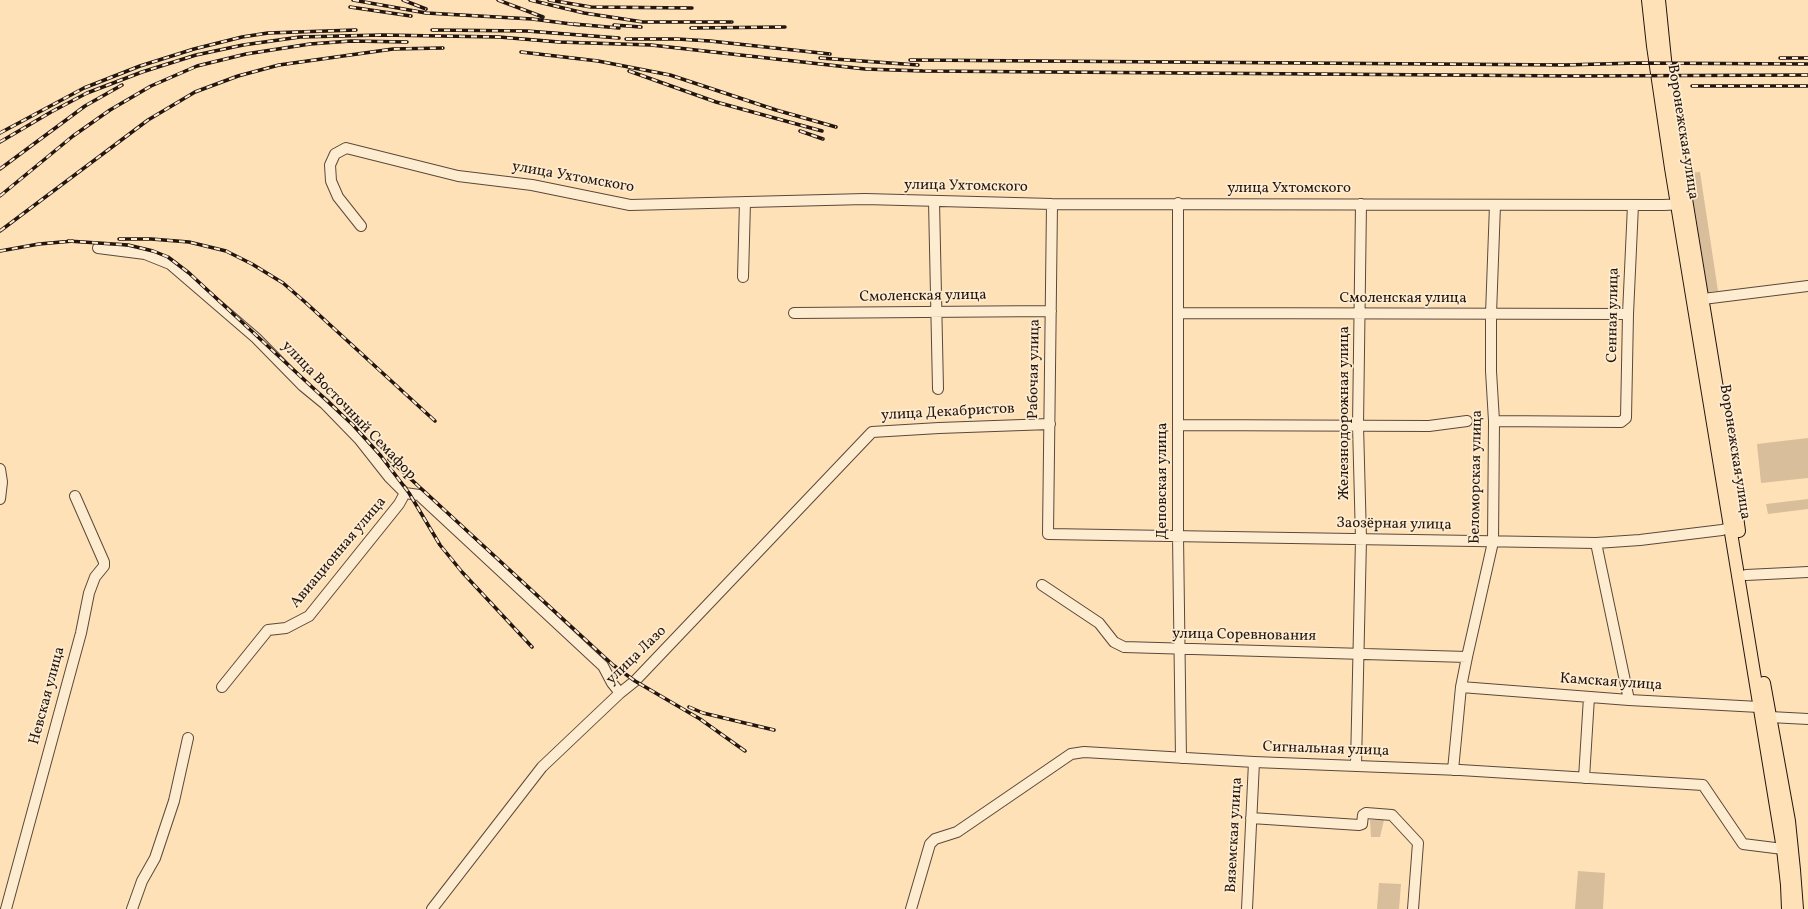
<!DOCTYPE html>
<html>
<head>
<meta charset="utf-8">
<style>
	body { margin:0 }
	canvas { display:block; background:#fee1b7 }
</style>
</head>
<body>
<canvas width="1808" height="909"></canvas>
<script>
const c = document.querySelector('canvas').getContext('2d');
c.lineJoin = 'round';
function fill(path, color) { c.fillStyle = color; c.fill(path, 'evenodd'); }
const poly = rows => new Path2D(rows.map(r => 'M' + r).join(''));
function stroke(path, color, width, dash) { c.strokeStyle = color; c.lineWidth = width; c.lineCap = dash ? 'butt' : 'round'; c.setLineDash(dash || []); c.stroke(path); }
function write(font, color, halo, rows, align = 'center') {
  c.font = font + ' Vollkorn,serif'; c.lineWidth = 3.5; c.setLineDash([]); c.textBaseline = 'middle'; c.strokeStyle = halo; c.fillStyle = color; for (const [text, x, y, turn = 0] of rows) {
    c.save(); c.translate(x, y); c.rotate((+turn || 0) * Math.PI / 180); c.textAlign = isNaN(turn) ? turn : align; if (halo) c.strokeText(text, 0, 0); c.fillText(text, 0, 0); c.restore();
  }
}
const green = poly([
	[1700,172,1718,291,1708,292,1689,173],
	[1808,438,1808,478,1761,483,1757,444],
	[1808,499,1808,509,1768,514,1766,504],
	[1370,820,1384,820,1380,837,1371,837],
	[1578,871,1605,873,1603,909,1575,909],
	[1379,883,1401,884,1399,909,1377,909]
]);
const minor = poly([
	[934,201,938,389],
	[1178,203,1178,536,1181,758],
	[1052,204,1048,534,1596,543,1640,540,1722,530,1736,526],
	[361,226,338,197,331,181,330,165,335,154,346,148,458,176,532,185,630,205,865,199,1052,204,1664,205,1684,204],
	[98,248,145,254,170,264,256,338,303,386,325,404,359,439,389,477,405,493,419,495,603,666,612,683,620,693],
	[743,277,745,202],
	[1695,300,1808,286],
	[794,313,1051,311],
	[1178,313,1628,314],
	[1494,421,1621,422,1626,418,1628,314,1633,205],
	[1178,425,1429,426,1467,421],
	[0,469,2,482,0,499],
	[1596,543,1629,700],
	[1746,575,1808,572],
	[1042,585,1099,623,1114,642,1124,647,1467,657],
	[222,687,268,630,286,628,309,616,399,504,405,493],
	[1461,687,1629,700,1759,707],
	[1770,717,1808,719],
	[1356,765,1361,539,1358,425,1361,204],
	[1453,770,1461,687,1467,657,1493,542,1494,421,1491,371,1491,314,1495,205],
	[1584,778,1589,697],
	[1251,818,1359,825,1362,824,1363,815,1366,813,1392,815,1418,843,1413,909],
	[6,909,81,633,89,593,95,577,104,566,104,562,75,496],
	[132,909,142,881,155,858,174,801,188,738],
	[432,909,542,767,620,693,635,681,872,432,939,428,1050,424],
	[911,909,930,844,935,839,957,832,1071,754,1084,752,1254,762,1460,770,1703,785,1743,844,1783,849],
	[1247,909,1254,762]
]);
const major = poly([
	[1648,0,1653,46,1671,168,1783,849,1787,885,1788,909],
	[1659,0,1668,89,1732,480,1739,531],
	[1764,683,1789,821,1794,870,1797,909]
]);
const rail = poly([
	[353,0,426,13,532,19,579,25],
	[403,0,426,9],
	[498,0,543,17],
	[530,0,584,13,643,22,732,22],
	[549,0,591,7,692,8],
	[350,7,411,16],
	[574,24,619,28],
	[614,25,641,27],
	[691,28,785,27],
	[432,30,527,31,619,38],
	[626,39,677,39,710,41,830,54],
	[521,52,598,61,670,75,776,110,836,127],
	[820,58,918,65],
	[1780,58,1808,58],
	[910,60,1565,65,1636,63,1808,64],
	[629,71,716,102,822,131],
	[1692,86,1808,86],
	[800,131,823,139],
	[0,133,84,88,140,66,194,49,242,37,268,33,356,30],
	[0,142,51,112,87,93,142,72,196,55,243,45,300,37,382,35,499,37,559,42,651,45,865,69,923,71,1576,76,1808,75],
	[0,169,85,106,122,85],
	[0,196,73,136,110,110,151,86,197,66,246,54,310,44,351,41,407,42],
	[0,231,148,120,195,92,238,76,279,65,393,49,443,48],
	[119,239,151,239,189,242,226,251,252,264,283,283,305,302,435,421],
	[68,241,128,245,153,251,168,257,189,273,353,425,381,456,409,493,440,545,462,572,532,647],
	[0,251,39,244,73,241],
	[389,459,613,665,635,681,700,719,745,751],
	[689,707,703,713,774,730]
]);
const streetNames = [
	["Воронежская улица",1682,132,81],
	["улица Ухтомского",573,178,10],
	["улица Ухтомского",966,187,1],
	["улица Ухтомского",1289,189],
	["Смоленская улица",923,297,-1],
	["Смоленская улица",1403,299],
	["Сенная улица",1614,315,-89],
	["Рабочая улица",1035,369,-89],
	["улица Восточный Семафор",348,411,46],
	["улица Декабристов",948,413,-3],
	["Железнодорожная улица",1345,413,-90],
	["Воронежская улица",1734,452,81],
	["Беломорская улица",1477,477,-89],
	["Деповская улица",1163,481,-90],
	["Заозёрная улица",1394,525,1],
	["Авиационная улица",339,553,-50],
	["улица Соревнования",1244,636,1],
	["улица Лазо",637,656,-44],
	["Камская улица",1611,683,4],
	["Невская улица",48,696,-75],
	["Сигнальная улица",1326,750,2],
	["Вяземская улица",1235,835,-87]
];
fill(green, '#d9be9b');
stroke(minor, '#5a493a', 12);
stroke(major, '#231610', 14);
stroke(minor, '#feecd0', 10);
stroke(major, '#fee1b7', 12);
stroke(rail, '#231610', 3.5);
stroke(rail, '#feecd0', 2, [6]);
write('15px', '#231610', '#feecd0', streetNames);
</script>
</body>
</html>
